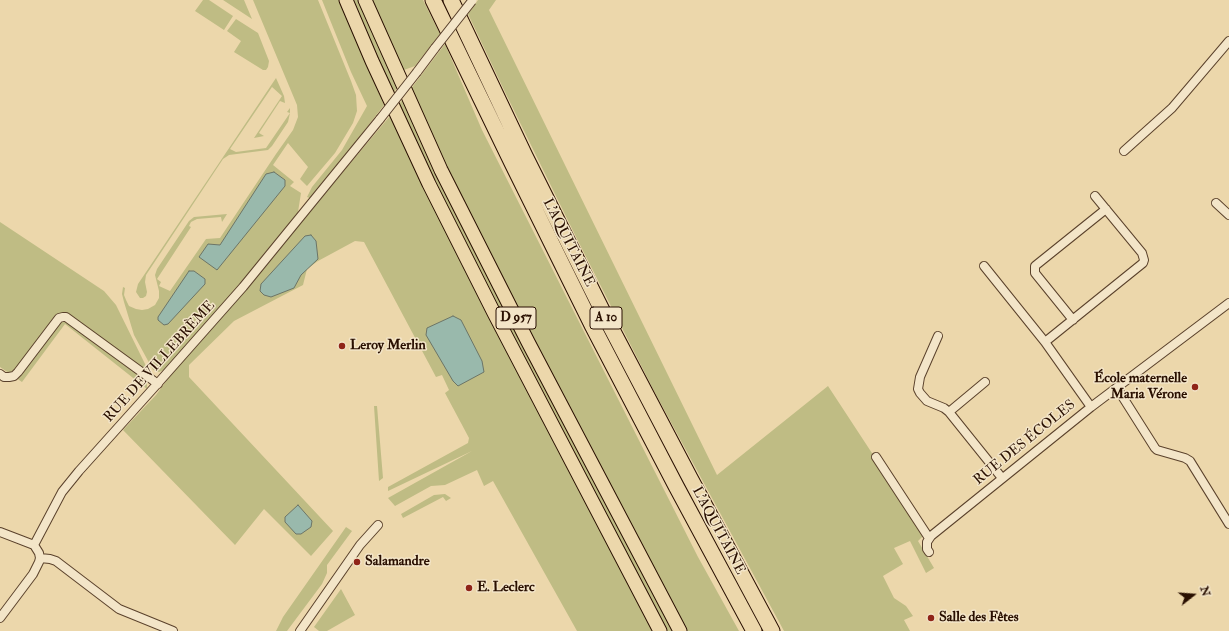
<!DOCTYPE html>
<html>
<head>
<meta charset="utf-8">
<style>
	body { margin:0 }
	#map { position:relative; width:1229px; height:631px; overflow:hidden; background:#ecd7ab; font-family:"IM FELL Double Pica",serif }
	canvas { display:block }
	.north { position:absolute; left:1173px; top:575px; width:40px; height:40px; -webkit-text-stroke:3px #f3e5c8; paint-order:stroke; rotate:73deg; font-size:11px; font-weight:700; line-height:16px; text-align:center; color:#290f00 }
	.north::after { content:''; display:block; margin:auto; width:14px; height:18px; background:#290f00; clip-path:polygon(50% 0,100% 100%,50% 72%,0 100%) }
</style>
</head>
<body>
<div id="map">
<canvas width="1229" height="631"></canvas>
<div class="north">N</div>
</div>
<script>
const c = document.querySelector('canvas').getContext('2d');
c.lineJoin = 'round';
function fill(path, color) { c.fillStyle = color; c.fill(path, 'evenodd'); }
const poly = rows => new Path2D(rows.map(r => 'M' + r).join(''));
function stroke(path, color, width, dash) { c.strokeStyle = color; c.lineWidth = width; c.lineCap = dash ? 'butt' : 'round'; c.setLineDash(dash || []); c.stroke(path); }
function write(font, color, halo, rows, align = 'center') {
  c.font = font + ' "IM FELL Double Pica",serif'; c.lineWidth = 3; c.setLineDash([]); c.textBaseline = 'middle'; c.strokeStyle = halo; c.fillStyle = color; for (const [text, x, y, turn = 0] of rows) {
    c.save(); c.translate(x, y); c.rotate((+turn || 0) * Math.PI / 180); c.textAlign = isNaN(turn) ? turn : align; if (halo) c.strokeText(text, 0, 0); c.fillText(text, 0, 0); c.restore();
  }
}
const green = poly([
	[203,0,209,0,233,16,224,30,195,11],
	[223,0,244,0,252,19],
	[253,0,318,0,351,81,356,95,357,111,353,123,335,153,307,186,300,179,308,167,288,143,273,165,294,182,290,186,301,193,298,212,294,220,258,264,167,369,159,372,153,370,134,335,124,302,122,294,123,287,125,288,124,295,126,300,129,306,136,309,142,310,148,309,155,305,159,298,159,291,155,275,157,269,189,221,194,217,227,214,222,222,221,217,197,219,191,222,189,226,191,227,157,279,161,282,159,286,170,291,206,239,220,238,276,154,293,130,298,117,297,105],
	[322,0,339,0,384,105,312,199,307,197,312,187,342,150,367,106,351,72],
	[350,0,359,0,397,88,392,95],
	[370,0,423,0,440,34,415,66,401,71],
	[478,0,496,0,489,10,717,475,828,386,925,534,918,541,934,568,926,573,910,541,894,548,903,564,883,576,894,598,906,606,913,616,904,620,910,631,784,631,654,391,577,239,504,90,468,14],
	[236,19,258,33,269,61,268,67,266,70,263,70,234,52,241,41,227,31],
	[445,44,482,130,698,557,739,631,686,631,457,192,410,90],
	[276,78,284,96,285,103,280,101,259,133,264,136,254,138,282,96,272,87,230,149,236,152,266,148,290,113,287,112,290,108,290,113,288,122,272,146,268,150,229,155,223,159,146,275,145,282,147,292,146,296,143,298,140,298,136,292,138,284],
	[403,99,675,631,666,631,525,364,397,107],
	[390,116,445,230,655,631,577,631,493,481,484,486,477,470,445,485,431,486,395,506,388,498,472,451,388,491,388,487,468,443,469,438,445,393,449,390,442,375,436,377,364,242,355,241,318,261,307,269,303,285,234,321,189,365,189,377,333,531,311,556,264,509,235,545,123,430,156,395,173,372,306,216],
	[0,222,104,291,116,305,147,368,147,389,65,324,22,382,0,367],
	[374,406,377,406,383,478,379,481],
	[445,494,451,498,446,501,443,497,403,518,401,514,434,495],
	[346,527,352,531,327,565,327,573,322,584,287,631,276,631,283,617],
	[341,589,355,615,327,631,319,631,314,627]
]);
const water = poly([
	[274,172,285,180,285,186,217,270,199,257,208,244,220,245,266,174,274,172],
	[311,235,316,241,318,259,301,275,294,288,271,297,264,295,260,291,261,284,305,236,311,235],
	[189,271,194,271,205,279,205,284,168,324,164,325,158,320,158,317,189,271],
	[453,316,461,320,482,361,484,372,458,386,453,381,426,335,427,328,453,316],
	[298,505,312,521,311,527,301,534,296,534,285,522,285,517,298,505]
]);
const minor = poly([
	[417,72,435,48],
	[1124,151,1172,108,1229,41],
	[1216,203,1229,215],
	[984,266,1045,342,1091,407],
	[1073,320,1035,273,1035,266,1106,209],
	[938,336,920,377,918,389,920,393,927,401,944,408,949,412,1002,478],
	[1045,342,1143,263,1144,260,1142,253,1095,196],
	[0,374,4,377,9,377,14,376,18,372,59,318,63,317,66,317,158,384],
	[1117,388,1155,448,1157,450,1185,458,1190,461,1229,524],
	[949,412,985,382],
	[876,457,929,538],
	[0,532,34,545,39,553,40,558,39,562,33,574,0,618],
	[34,545,62,492,79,471,159,382,243,287,380,119],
	[929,552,927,549,927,542,931,536,1091,407,1229,303],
	[40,558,50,559,56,561,119,609,173,631],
	[300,631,360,545,378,525]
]);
const primary = poly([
	[346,0,372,61,429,184,494,313,660,631],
	[365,0,441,170,528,342,680,631]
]);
const motorway = poly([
	[433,0,512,163,592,325,676,486,754,631],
	[451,0,525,156,606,318,690,478,772,631]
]);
const minorBridge = poly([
	[435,48,472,1],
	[380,119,417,72]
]);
const markers = [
	[342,346,4,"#8f2418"],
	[1195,387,4,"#8f2418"],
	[357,562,4,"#8f2418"],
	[469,588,4,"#8f2418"],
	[931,618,4,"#8f2418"]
];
const shields = [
	[516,318,40],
	[606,318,32]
];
const shieldNames = [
	["D 957",516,318],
	["A 10",606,318]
];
const streetNames = [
	["L'AQUITAINE",568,243,63],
	["RUE DE VILLEBRÈME",160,362,-48],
	["RUE DES ÉCOLES",1025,443,-39],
	["L'AQUITAINE",718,531,62]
];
const poiNames = [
	["Leroy Merlin",350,346],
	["École maternelle",1187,379,"right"],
	["Maria Vérone",1187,395,"right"],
	["Salamandre",365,562],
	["E. Leclerc",477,588],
	["Salle des Fêtes",939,618]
];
fill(green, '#bfbc84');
fill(water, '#99b9ac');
stroke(water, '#6c7567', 1);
stroke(minor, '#5a412b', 10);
stroke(primary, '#290f00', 15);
stroke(motorway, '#290f00', 17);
stroke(minor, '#f3e5c8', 8);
stroke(primary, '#ecd7ab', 13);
stroke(motorway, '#ecd7ab', 15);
stroke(minorBridge, '#5a412b', 10, []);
stroke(minorBridge, '#f3e5c8', 8);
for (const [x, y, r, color] of markers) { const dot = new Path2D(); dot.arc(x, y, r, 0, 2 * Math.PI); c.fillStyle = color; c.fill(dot); stroke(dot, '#f3e5c8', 1.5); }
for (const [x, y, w] of shields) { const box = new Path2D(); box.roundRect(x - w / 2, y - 11, w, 22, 3); c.fillStyle = '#f3e5c8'; c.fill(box); stroke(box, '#290f00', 1); }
write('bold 13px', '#290f00', null, shieldNames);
write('14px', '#290f00', '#f3e5c8', streetNames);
write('bold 14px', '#290f00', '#f3e5c8', poiNames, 'left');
</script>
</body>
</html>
